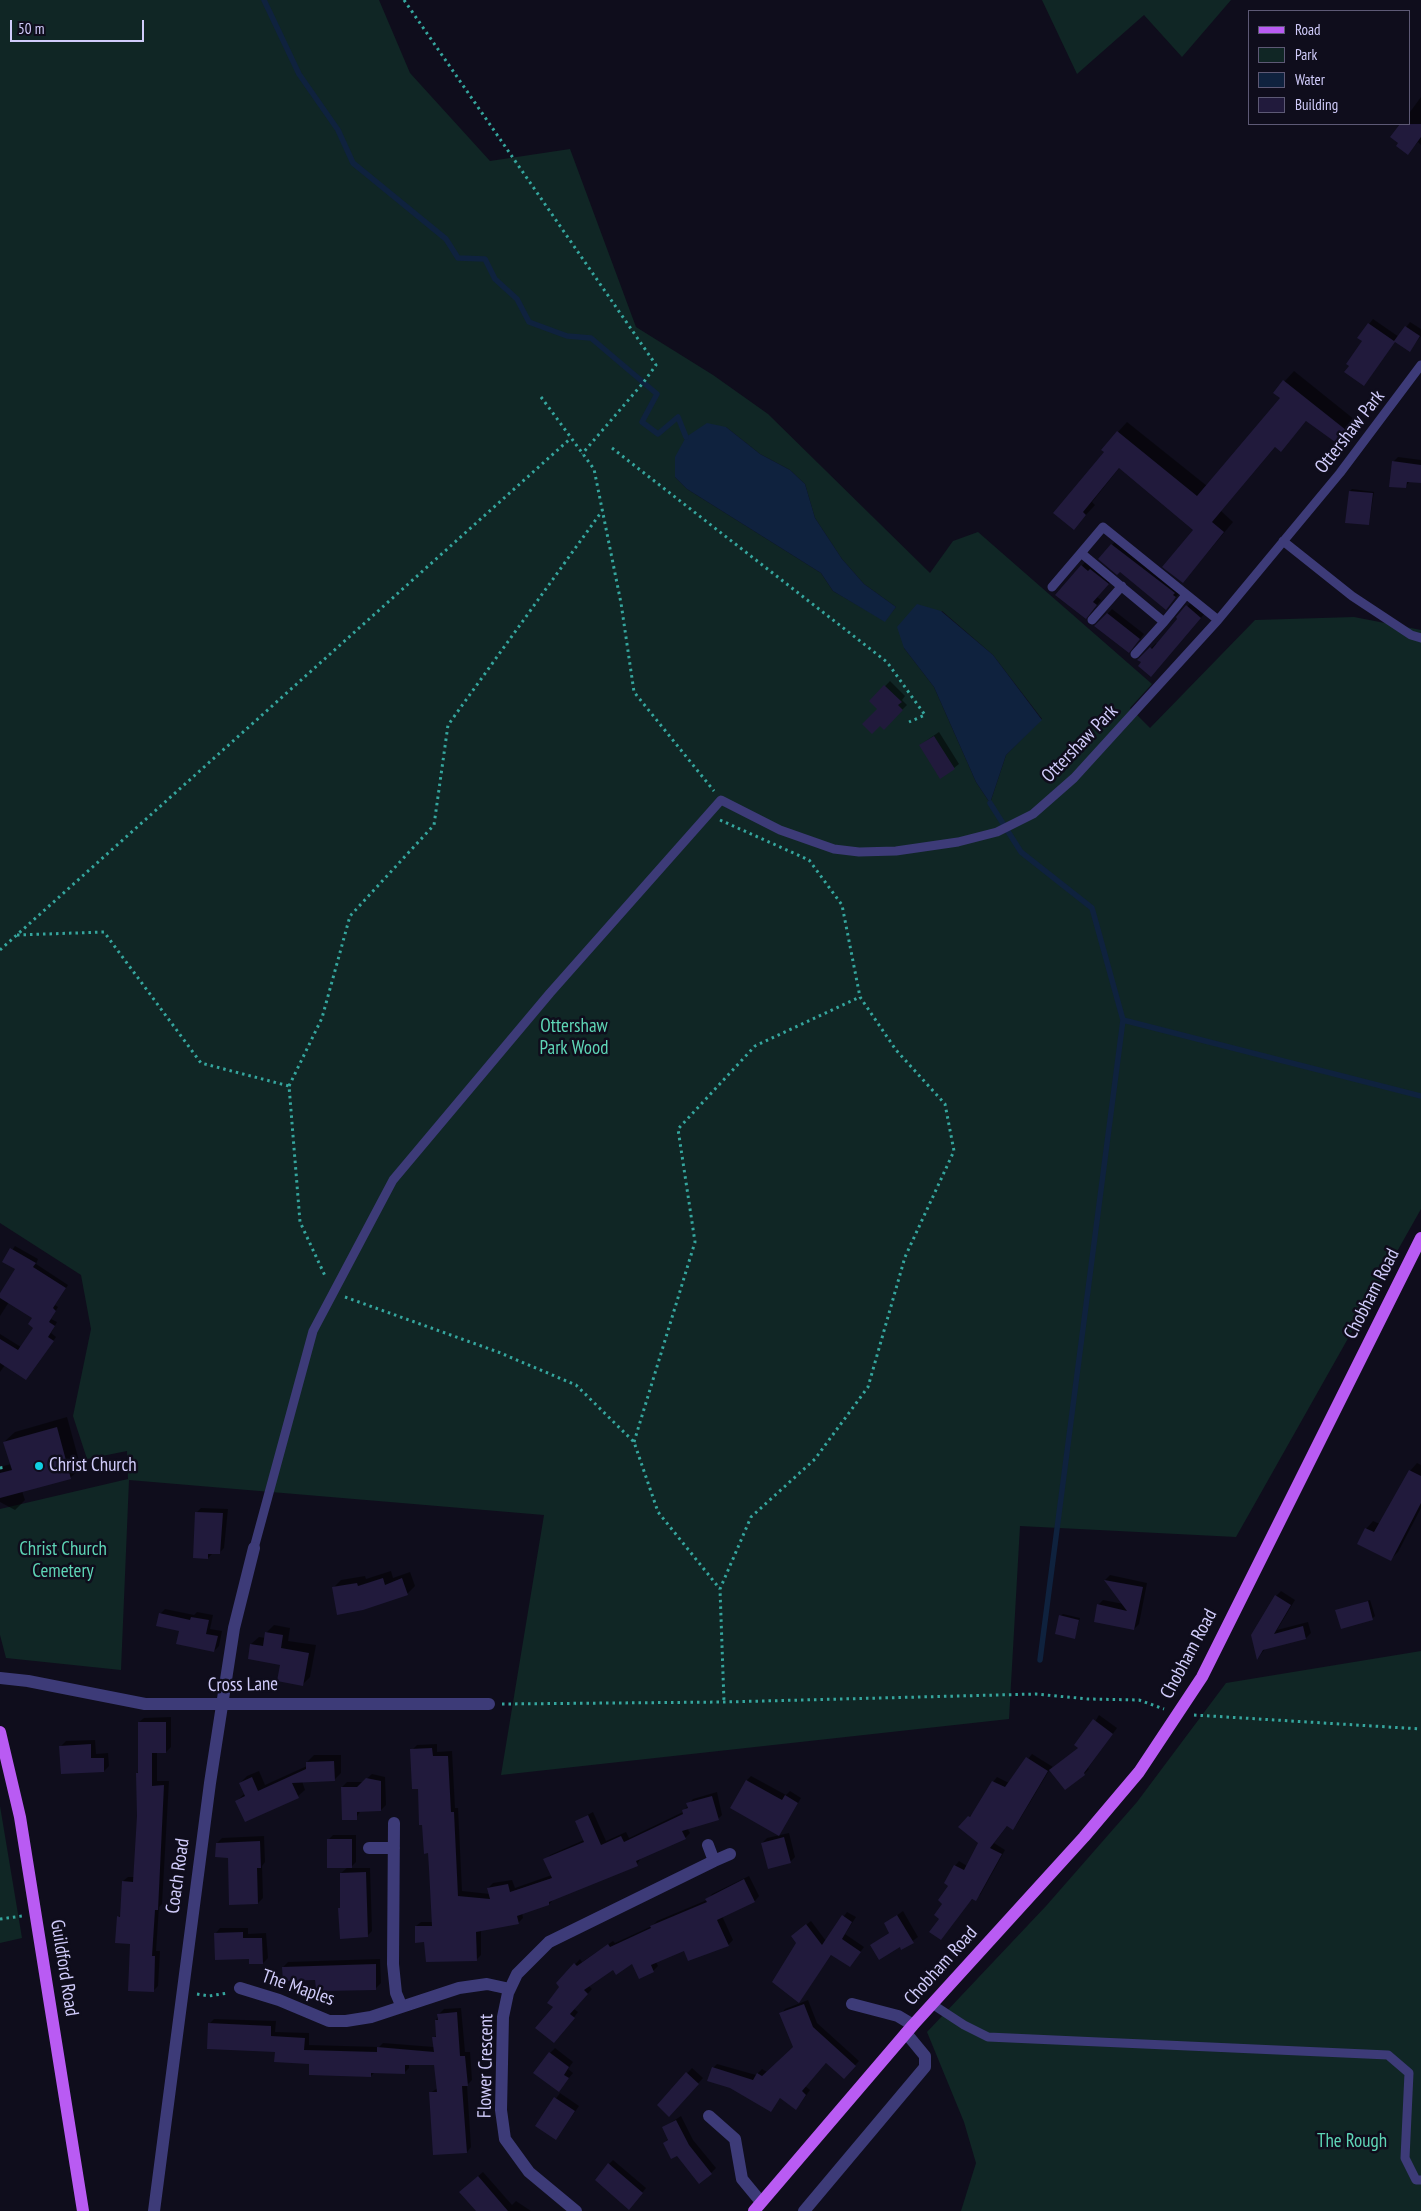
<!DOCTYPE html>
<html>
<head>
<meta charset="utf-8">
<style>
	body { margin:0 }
	#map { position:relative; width:1421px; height:2211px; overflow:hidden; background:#0f0d1c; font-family:"PT Sans Narrow",sans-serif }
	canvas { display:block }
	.legend { position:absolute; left:1248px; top:10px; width:162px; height:115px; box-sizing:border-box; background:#0f0d1c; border:1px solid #5d5975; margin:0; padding:6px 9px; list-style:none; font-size:15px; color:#d1ccfb }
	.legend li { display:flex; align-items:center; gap:10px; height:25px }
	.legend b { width:25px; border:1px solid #5d5975 }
	.scale { position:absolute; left:10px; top:20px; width:134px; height:22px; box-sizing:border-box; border:2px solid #d1ccfb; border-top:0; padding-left:6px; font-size:15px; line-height:18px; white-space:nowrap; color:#d1ccfb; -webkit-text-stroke:4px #0f0d1c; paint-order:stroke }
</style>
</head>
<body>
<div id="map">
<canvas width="1421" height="2211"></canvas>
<ul class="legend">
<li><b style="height:6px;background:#b95bf3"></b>Road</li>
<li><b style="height:14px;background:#102625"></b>Park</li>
<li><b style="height:14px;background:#0f223e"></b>Water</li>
<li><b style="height:14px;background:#211a3c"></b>Building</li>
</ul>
<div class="scale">50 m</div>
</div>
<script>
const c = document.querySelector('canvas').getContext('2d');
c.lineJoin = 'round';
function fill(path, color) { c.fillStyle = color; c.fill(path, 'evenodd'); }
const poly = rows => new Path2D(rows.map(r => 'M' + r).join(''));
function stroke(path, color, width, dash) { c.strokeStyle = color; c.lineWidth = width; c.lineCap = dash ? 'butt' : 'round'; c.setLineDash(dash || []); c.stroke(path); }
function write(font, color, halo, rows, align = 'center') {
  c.font = font + ' "PT Sans Narrow",sans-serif'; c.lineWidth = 5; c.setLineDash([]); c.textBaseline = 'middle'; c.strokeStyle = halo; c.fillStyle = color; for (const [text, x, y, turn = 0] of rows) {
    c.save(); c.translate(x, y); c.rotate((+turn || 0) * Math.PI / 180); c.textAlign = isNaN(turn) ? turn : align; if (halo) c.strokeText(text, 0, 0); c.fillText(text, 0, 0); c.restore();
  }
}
const green = poly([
	[0,0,379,0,410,73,490,161,570,149,636,327,713,375,768,414,930,573,953,541,978,532,1152,684,1130,708,1150,728,1255,620,1354,617,1421,630,1421,1209,1236,1537,1020,1526,1009,1719,501,1775,544,1515,129,1480,121,1670,6,1658,0,1635,0,1509,128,1479,127,1451,87,1459,73,1416,91,1329,81,1275,0,1223],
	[726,427,760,454,790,470,805,484,815,518,842,559,864,584,896,607,885,621,833,591,821,573,687,489,675,477],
	[942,611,993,655,1042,719,1006,755,990,803,976,782,934,687,904,648],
	[1042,0,1231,0,1182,57,1144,15,1077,74],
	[1421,1651,1421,2211,961,2211,976,2163,964,2122,927,2032,1046,1906,1137,1802,1226,1683],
	[0,1806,22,1938,0,1943]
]);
const water = poly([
	[707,423,726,427,760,454,790,470,805,484,815,518,842,559,864,584,896,607,885,622,833,591,821,573,687,489,675,477,675,457,686,437],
	[917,604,941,611,993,655,1042,720,1006,755,990,803,976,782,934,687,904,648,897,627]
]);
const shadow = poly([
	[1421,97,1421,145,1418,142,1408,153,1400,142,1392,137,1401,124,1410,124,1410,112],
	[1373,319,1399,337,1410,322,1421,329,1421,336,1410,350,1395,341,1368,380,1364,341,1359,337],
	[1294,371,1360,424,1341,446,1307,420,1281,450,1276,446,1221,511,1233,522,1183,582,1195,529,1120,467,1092,502,1095,505,1074,528,1106,452,1118,432,1127,422,1207,486,1282,398,1275,392],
	[1398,457,1421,460,1421,482,1410,481,1405,487,1393,462],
	[1352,489,1374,492,1369,524,1350,491],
	[1117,540,1180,592,1171,603,1112,545],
	[1086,561,1113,579,1097,597,1101,600,1091,613,1082,566],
	[1192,601,1205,613,1156,671,1139,660,1156,643,1157,644],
	[1112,609,1144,634,1134,647,1096,626],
	[890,681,905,696,902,700,907,705,884,728,879,709,871,701],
	[939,732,959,764,954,768,920,745],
	[15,1246,38,1259,36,1264,68,1285,55,1305,58,1307,51,1319,57,1322,51,1333,56,1337,29,1375,5,1365,0,1372,0,1334,21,1347,34,1327,34,1317,9,1302,0,1316,0,1294,17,1269,4,1262],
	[67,1417,81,1468,70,1478,22,1491,25,1500,15,1510,0,1502,0,1467,11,1464,4,1442,15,1432],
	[1417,1463,1421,1465,1421,1508,1398,1552,1390,1560,1366,1529,1373,1521,1380,1524,1410,1471],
	[201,1508,228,1509,224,1548,219,1553,213,1553,208,1558,196,1513],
	[391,1571,393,1578,410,1572,415,1586,408,1593,362,1609,333,1588,341,1580,365,1576,366,1579],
	[1110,1575,1147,1583,1139,1624,1134,1629,1098,1605,1103,1600,1124,1604,1105,1580],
	[1281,1591,1295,1600,1277,1630,1308,1622,1311,1633,1306,1638,1265,1649,1258,1658,1276,1596],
	[1370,1600,1375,1616,1373,1618,1337,1611],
	[165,1609,194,1615,197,1612,213,1615,210,1629,222,1631,219,1646,214,1651,180,1630,160,1614],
	[1063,1614,1080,1618,1075,1637,1060,1616],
	[274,1625,290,1628,288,1641,316,1645,310,1677,303,1684,281,1664,251,1644,259,1637,266,1638,266,1633],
	[1099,1715,1117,1728,1088,1768,1089,1769,1084,1774,1050,1769,1017,1824,1013,1828,1008,1825,994,1843,1005,1850,980,1895,940,1919,955,1866,959,1861,967,1866,980,1842,960,1827,974,1812,993,1782,997,1777,1009,1783,1032,1754,1053,1767,1080,1747],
	[171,1717,171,1747,166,1752,157,1752,157,1781,169,1781,162,1904,159,1907,156,1951,160,1951,158,1986,153,1991,118,1917,122,1914,123,1881,128,1877,134,1877,139,1816,137,1773,139,1771,139,1722,144,1718],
	[95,1740,96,1754,108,1753,109,1766,104,1771,61,1746,66,1741],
	[437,1744,437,1752,452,1751,455,1808,458,1808,462,1891,490,1894,488,1888,493,1883,512,1880,515,1888,552,1875,545,1860,550,1855,584,1840,576,1821,593,1812,606,1841,626,1832,629,1838,683,1812,693,1799,717,1792,722,1815,717,1820,687,1828,690,1833,685,1838,641,1858,637,1864,554,1899,549,1904,522,1913,523,1918,518,1923,481,1930,481,1955,476,1960,425,1941,416,1926,421,1922,433,1922,429,1852,412,1750,417,1745],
	[314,1755,341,1755,341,1773,334,1780,302,1781,305,1790,298,1796,246,1820,237,1801,245,1793,240,1783,247,1776,259,1771,265,1785,307,1766,307,1762],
	[372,1774,385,1777,386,1805,381,1810,361,1810,356,1818,342,1787,347,1782,363,1782],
	[751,1776,786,1795,790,1791,801,1798,779,1835,747,1780],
	[789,1833,795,1857,790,1862,762,1843,767,1838],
	[333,1835,356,1835,356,1862,350,1868,370,1868,372,1931,367,1936,341,1907,341,1873,348,1867,328,1840],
	[264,1836,265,1862,262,1866,263,1898,258,1903,229,1857,217,1843,222,1838],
	[749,1876,759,1896,755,1901,722,1916,733,1940,728,1945,685,1949,656,1962,658,1966,653,1971,633,1962,613,1969,589,1986,592,1989,574,2009,578,2012,559,2037,554,2006,561,1986,558,1983,580,1959,582,1962,613,1941,615,1943,652,1926,657,1921,707,1900,712,1894],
	[903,1911,918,1937,902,1949,900,1945,871,1945,890,1932,885,1924],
	[847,1912,856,1917,845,1934,864,1947,850,1966,832,1954,799,2001,797,1932,811,1921,826,1941],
	[220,1928,248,1928,248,1934,266,1933,268,1958,263,1963,250,1958,216,1933],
	[380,1959,381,1983,376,1988,316,1978,283,1967,288,1962],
	[808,2000,817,2023,859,2061,844,2077,827,2062,805,2086,810,2090,800,2104,781,2097,771,2110,713,2068,717,2064,756,2075,762,2069,767,2072,794,2047,781,2014,785,2009],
	[461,2008,465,2052,470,2052,472,2080,467,2085,471,2147,467,2152,430,2093,438,2088,436,2064,409,2063,409,2068,404,2073,375,2072,371,2076,310,2063,209,2024,214,2019,276,2021,275,2032,309,2033,309,2045,379,2047,383,2043,434,2047,434,2038,437,2034,436,2020,439,2014,444,2009],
	[555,2048,573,2062,568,2069,573,2073,559,2090,550,2053],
	[692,2068,703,2078,674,2110,658,2105],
	[560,2093,579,2106,556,2139,536,2126],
	[681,2116,693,2140,716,2168,711,2173,677,2154,664,2143,669,2138,664,2127],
	[613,2160,646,2188,633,2204,609,2164],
	[483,2172,512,2205,516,2201,531,2211,477,2211,465,2187]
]);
const stream = poly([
	[264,0,299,74,338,130,353,163,446,239,458,258,485,259,495,279,517,299,529,322,567,336,591,338,657,394,642,422,658,434,678,417,686,437],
	[990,803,1021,852,1092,908,1123,1020,1040,1660],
	[1123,1020,1421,1096]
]);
const building = poly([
	[1400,124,1421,124,1421,137,1408,155,1396,146,1398,143,1390,137],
	[1368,323,1394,341,1405,326,1420,336,1410,352,1395,342,1364,386,1344,372,1349,366,1346,364,1362,341,1357,338],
	[1283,380,1351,434,1342,447,1306,421,1281,452,1275,447,1212,522,1224,532,1183,583,1162,567,1193,530,1119,468,1083,512,1086,515,1074,530,1053,513,1104,452,1101,450,1117,431,1197,496,1280,398,1273,393],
	[1392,461,1421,465,1421,483,1407,482,1406,488,1389,487],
	[1349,491,1373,493,1369,525,1345,523],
	[1111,544,1175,593,1173,595,1176,597,1166,610,1120,572,1117,575,1098,559],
	[1081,565,1088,571,1090,569,1109,584,1093,602,1097,605,1086,619,1055,595],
	[1186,605,1201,618,1151,677,1138,666,1141,662,1137,660,1150,647,1152,649,1177,619,1176,617],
	[1107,613,1140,639,1129,653,1094,626],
	[884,685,902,702,898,705,903,710,884,730,880,726,872,734,862,724,877,709,869,701],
	[934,736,955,769,940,779,919,745],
	[10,1248,36,1263,33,1267,66,1288,53,1308,56,1311,49,1322,55,1326,48,1337,54,1341,26,1380,0,1363,0,1339,18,1350,33,1328,28,1324,32,1318,0,1298,0,1293,15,1269,2,1262],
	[57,1427,71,1479,0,1498,0,1473,12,1470,3,1442],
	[1409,1470,1421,1476,1421,1503,1391,1561,1357,1544,1365,1528,1374,1532],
	[195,1512,223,1513,220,1554,208,1554,208,1559,193,1558],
	[383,1578,385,1585,402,1578,408,1595,363,1610,337,1615,332,1587,357,1583,358,1586],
	[1104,1580,1143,1587,1134,1630,1094,1622,1097,1604,1127,1611],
	[1275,1595,1291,1605,1274,1634,1303,1626,1306,1639,1263,1650,1257,1660,1251,1635],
	[1368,1601,1373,1620,1341,1629,1335,1610],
	[159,1613,190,1620,191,1617,209,1620,206,1634,218,1636,214,1652,176,1644,179,1631,156,1626],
	[1059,1615,1079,1620,1075,1639,1055,1634],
	[265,1632,283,1635,281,1648,309,1653,303,1686,277,1681,280,1665,248,1659,250,1644,263,1646],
	[1093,1719,1113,1734,1084,1773,1085,1775,1065,1790,1049,1770,1078,1748,1074,1745],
	[138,1722,166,1722,166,1753,152,1753,152,1786,164,1785,158,1910,155,1910,152,1956,155,1956,154,1992,128,1991,130,1944,115,1943,117,1916,120,1917,122,1881,133,1882,137,1816,136,1773,138,1773],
	[91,1744,91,1758,104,1758,104,1772,61,1774,59,1746],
	[432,1748,433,1756,448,1756,451,1812,454,1812,458,1896,490,1899,487,1888,508,1884,510,1892,552,1878,543,1859,584,1842,575,1821,588,1815,601,1845,621,1836,624,1842,683,1814,682,1810,688,1808,686,1803,712,1796,719,1820,682,1831,686,1839,636,1861,638,1866,549,1902,549,1905,517,1916,519,1924,476,1932,477,1961,426,1962,424,1942,415,1943,415,1926,432,1926,429,1869,428,1853,424,1854,422,1825,419,1825,418,1789,412,1789,410,1749],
	[1026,1757,1048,1771,1013,1830,1007,1826,990,1848,1002,1854,976,1901,972,1899,941,1940,929,1932,939,1919,934,1915,942,1904,938,1900,948,1886,944,1883,954,1865,964,1870,978,1843,958,1827,968,1816,970,1817,992,1781,1005,1787],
	[334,1761,335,1781,292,1783,299,1798,245,1822,235,1801,245,1796,239,1783,252,1777,258,1791,306,1769,306,1762],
	[366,1778,381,1781,381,1811,357,1812,357,1820,342,1820,341,1787,357,1787],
	[746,1780,782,1800,785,1795,798,1803,779,1836,730,1808],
	[784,1837,791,1863,768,1869,761,1843],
	[327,1839,352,1839,352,1868,327,1868],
	[260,1841,261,1868,257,1868,258,1904,229,1905,228,1858,215,1857,216,1843],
	[366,1872,368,1937,340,1939,338,1908,340,1908,340,1873],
	[744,1879,755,1902,717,1920,729,1946,688,1961,684,1951,651,1965,654,1972,639,1979,632,1964,616,1975,613,1970,584,1990,588,1994,570,2014,575,2018,554,2043,535,2028,553,2007,547,2003,559,1987,556,1983,574,1963,577,1966,608,1944,610,1947,651,1928,650,1926,707,1902,705,1899],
	[842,1915,852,1922,842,1939,861,1952,850,1967,831,1955,799,2003,772,1982,796,1943,791,1936,806,1924,822,1945],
	[897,1915,914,1943,901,1950,900,1947,879,1960,870,1945,889,1933,884,1923],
	[243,1932,243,1938,262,1938,263,1964,249,1964,249,1959,215,1960,214,1933],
	[376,1964,376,1990,322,1991,322,1988,316,1989,315,1980,283,1981,282,1967],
	[804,2004,813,2027,856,2066,844,2079,826,2063,802,2091,806,2095,796,2110,780,2098,771,2112,730,2088,707,2081,712,2067,753,2080,757,2073,762,2076,793,2047,779,2013],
	[457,2012,460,2056,465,2056,468,2086,462,2086,467,2153,433,2155,429,2092,437,2092,434,2065,405,2065,405,2074,371,2073,371,2077,309,2075,309,2064,274,2062,275,2052,207,2049,208,2023,271,2026,271,2036,305,2038,304,2050,377,2052,377,2047,434,2052,432,2037,436,2037,435,2020,438,2020,437,2014],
	[549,2052,569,2067,564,2075,569,2078,559,2092,533,2073],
	[686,2072,699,2084,669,2117,657,2105],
	[554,2097,575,2111,556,2140,535,2126],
	[676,2120,689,2145,712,2174,699,2184,677,2156,671,2159,663,2143,668,2140,662,2127],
	[608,2163,643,2193,629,2210,595,2180],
	[478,2176,508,2211,476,2211,459,2192]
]);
const path = poly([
	[404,0,656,365,643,383,582,454],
	[541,397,594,469,621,603,634,692,714,791],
	[612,448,887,662,925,715,909,722],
	[720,820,809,860,842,905,860,997,896,1050,945,1104,954,1151,905,1257,868,1387,815,1459,751,1517,720,1589,724,1702],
	[17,935,104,932,201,1063,289,1086,300,1222,326,1278],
	[0,950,571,438],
	[289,1086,322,1018,350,916,434,825,448,725,602,511],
	[345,1297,498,1352,576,1385,634,1442,658,1512,720,1589],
	[634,1442,695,1242,678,1129,755,1046,860,997],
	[0,1468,6,1467],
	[502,1704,724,1702,1036,1694,1088,1699,1139,1700,1164,1709],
	[1194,1715,1421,1729],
	[0,1919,22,1916],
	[197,1994,209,1996,228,1993]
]);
const lane = poly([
	[1283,541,1352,596,1411,635,1421,638],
	[1052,587,1081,553],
	[1186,595,1164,622,1081,553,1103,527,1218,620],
	[1092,620,1122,586],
	[1135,654,1164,622],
	[254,1548,313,1331,393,1180,550,993,721,800,780,830,834,849,859,852,896,851,958,842,997,832,1033,814,1074,778,1218,620,1340,473,1421,365],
	[932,2004,964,2025,988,2037,1388,2055,1409,2073,1405,2158,1416,2180,1421,2180]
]);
const street = poly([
	[0,1678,28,1681,145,1704,489,1704],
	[394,1823,393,1964,396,1993,401,2005],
	[708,1845,714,1861,730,1854],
	[369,1848,394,1848],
	[240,1988,279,2000,329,2021,346,2021,371,2017,459,1988,487,1984,510,1989],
	[852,2004,898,2016,913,2025],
	[709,2116,735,2139,742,2179,761,2202],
	[154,2211,210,1783,234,1628,254,1548],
	[576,2211,529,2172,505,2139,501,2110,503,2017,508,1993,517,1974,549,1942,714,1861],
	[804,2211,925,2067,925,2056,906,2033]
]);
const primary = poly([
	[0,1732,20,1817,83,2211],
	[754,2211,913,2025,1084,1837,1139,1772,1202,1677,1421,1238]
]);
const markers = [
	[39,1466,5,"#10d0e3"]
];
const streetNames = [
	["Ottershaw Park",1350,432,-52],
	["Ottershaw Park",1080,744,-46],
	["Chobham Road",1372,1294,-63],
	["Chobham Road",1189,1654,-62],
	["Cross Lane",243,1685,-1],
	["Coach Road",178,1876,-82],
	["Chobham Road",941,1966,-48],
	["Guildford Road",64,1968,81],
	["The Maples",298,1988,19],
	["Flower Crescent",486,2066,-89]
];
const parkNames = [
	["Ottershaw",574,1027],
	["Park Wood",574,1049],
	["Christ Church",63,1550],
	["Cemetery",63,1572],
	["The Rough",1352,2142]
];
const poiNames = [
	["Christ Church",49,1466]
];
fill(green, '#102625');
fill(water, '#0f223e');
fill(shadow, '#0007');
stroke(stream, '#0f223e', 5.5);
fill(building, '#211a3c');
stroke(path, '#35a69e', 3, [2.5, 4]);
stroke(lane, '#3d3b78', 9);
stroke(street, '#3d3b78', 12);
stroke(primary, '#b95bf3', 12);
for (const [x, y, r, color] of markers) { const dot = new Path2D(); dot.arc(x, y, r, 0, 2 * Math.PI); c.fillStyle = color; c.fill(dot); stroke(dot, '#0f0d1c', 2); }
write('19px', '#d1ccfb', '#0f0d1c', streetNames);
write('19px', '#5ed5b6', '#0f0d1c', parkNames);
write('19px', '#d1ccfb', '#0f0d1c', poiNames, 'left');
</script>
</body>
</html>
